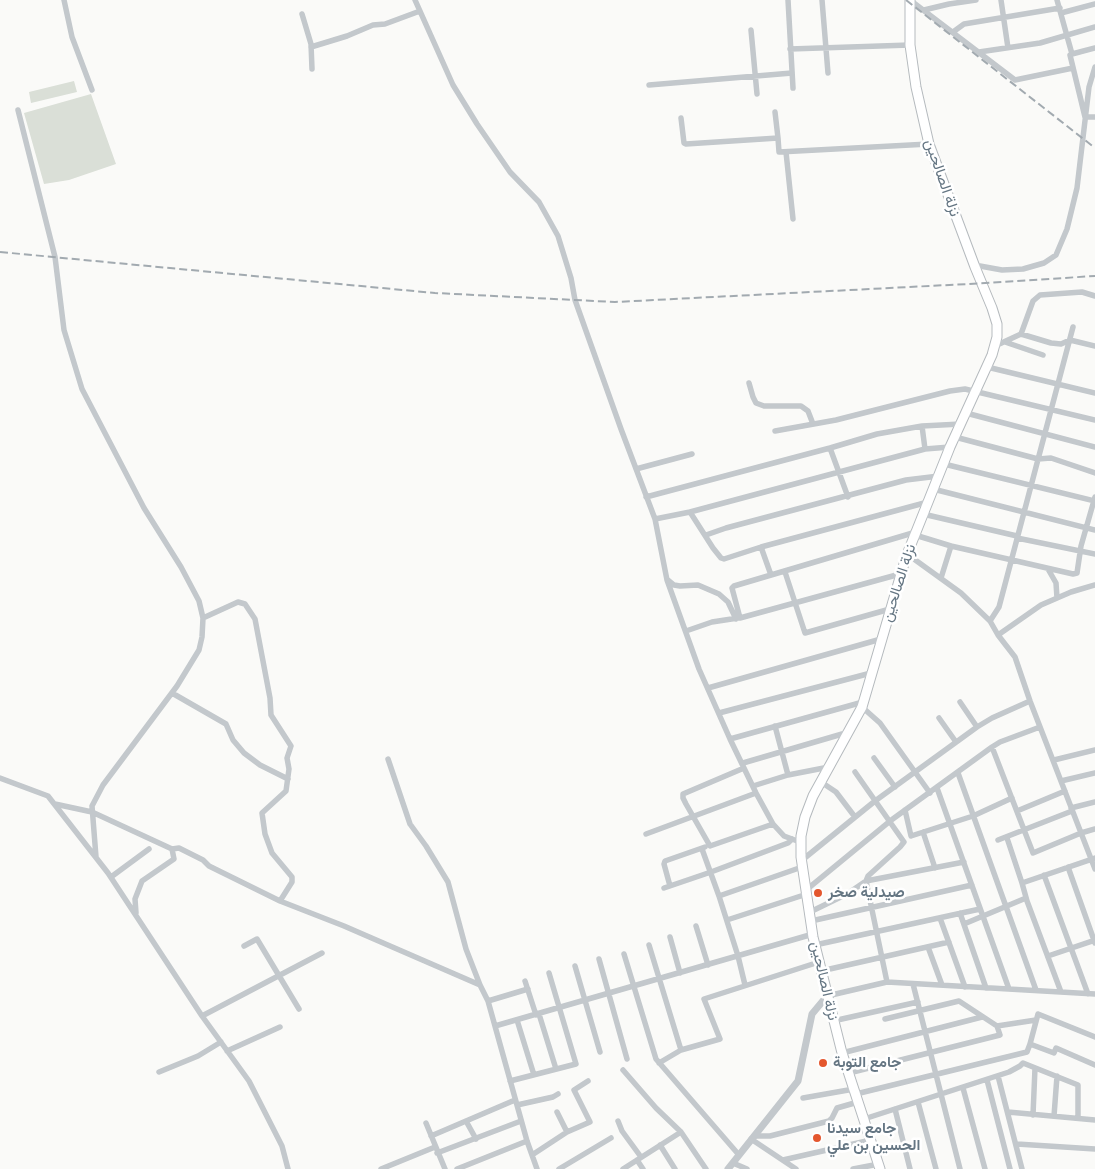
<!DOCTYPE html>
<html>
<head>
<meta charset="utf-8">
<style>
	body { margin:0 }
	canvas { display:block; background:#fafaf8 }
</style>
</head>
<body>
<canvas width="1095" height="1169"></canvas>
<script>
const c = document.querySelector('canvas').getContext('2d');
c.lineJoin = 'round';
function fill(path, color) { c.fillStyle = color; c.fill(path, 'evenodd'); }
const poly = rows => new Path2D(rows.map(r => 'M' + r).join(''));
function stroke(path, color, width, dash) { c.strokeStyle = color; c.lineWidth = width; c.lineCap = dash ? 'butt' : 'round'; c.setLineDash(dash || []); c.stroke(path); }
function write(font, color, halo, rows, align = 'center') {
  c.font = font + ' "IBM Plex Sans",Vazirmatn,sans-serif'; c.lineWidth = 5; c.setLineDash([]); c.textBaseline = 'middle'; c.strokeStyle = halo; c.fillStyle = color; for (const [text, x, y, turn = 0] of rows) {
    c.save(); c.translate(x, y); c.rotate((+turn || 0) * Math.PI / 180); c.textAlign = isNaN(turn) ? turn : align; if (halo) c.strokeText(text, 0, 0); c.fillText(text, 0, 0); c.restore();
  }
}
const green = poly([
	[74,81,77,92,31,103,29,92],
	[91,94,116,164,69,180,44,184,24,113]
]);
const minor = poly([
	[64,0,72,37,92,90],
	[415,0,453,85,477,124,510,172,539,202,558,236,571,278,575,300,621,429,655,519,667,580,699,669,730,739,756,793,773,824,784,836,800,842],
	[788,0,793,88],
	[822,0,828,73],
	[910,0,1015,80,1073,68],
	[1001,0,1008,48],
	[1057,0,1072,54,1070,55,1085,117,1095,117],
	[924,10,949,4,976,0],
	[1061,13,1095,4],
	[302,14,311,44,312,69],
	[751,30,757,94],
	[953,32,964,24,1060,8],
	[311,47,347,36,373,25,385,24,420,11],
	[790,49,910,45],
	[979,52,1040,43,1095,27],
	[1072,54,1095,48],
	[649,85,792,73],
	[18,110,55,257,64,330,82,389,144,508,181,567,199,601,203,618,202,637,199,650,177,686,103,785,92,806,96,857],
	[775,112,778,138],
	[681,118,684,143,686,144,778,138,779,152,929,144],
	[786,152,793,219],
	[975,267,980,266,1002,270,1023,269,1044,263,1056,255,1067,229,1077,188,1089,87,1095,67],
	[1021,334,1051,343,1061,344,1070,340,1095,346],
	[1005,342,1043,355],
	[995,346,1021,334,1033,301,1040,295,1082,292,1095,296],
	[987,367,1095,393],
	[749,383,753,397,756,403,764,406,801,406,808,411,813,424],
	[966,413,1095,447],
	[922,426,925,449],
	[775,431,836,420,950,391,965,389,1095,420],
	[955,437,1038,459,1051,458,1095,473],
	[830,448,848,497],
	[944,464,1095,501],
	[636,469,692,454],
	[933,489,1095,530],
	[646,497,830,448,877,434,922,426,961,424],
	[690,512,713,548,721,558,724,559,761,547,928,502],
	[923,514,1017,536],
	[655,519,690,512,925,449,950,447],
	[706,535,726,528,906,480,939,476],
	[915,535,951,546],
	[1017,538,1095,554],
	[761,547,771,575],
	[907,554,961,593,990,621,998,635,1015,657,1030,701,1095,869],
	[1048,569,1056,583,1057,598],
	[785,572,805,633,890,609],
	[900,574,740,618,732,588,734,586,916,532],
	[941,578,951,546,1073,574,1077,573,1081,546,1095,497],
	[668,580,674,585,680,586,698,585,719,594,728,602,736,619],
	[203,618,238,602,245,604,255,619,270,698,271,715,291,746,287,758,289,769,286,791,262,813,265,834,272,853,292,877,292,882,280,901],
	[990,621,999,607,1073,327],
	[686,631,712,622,738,618],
	[998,635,1041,605,1071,592,1095,585],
	[708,688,881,639],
	[172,693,226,724,233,740,244,753,260,765,288,779],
	[960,702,977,727],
	[862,707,880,723,930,793],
	[719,713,871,673],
	[939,718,956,742],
	[775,726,788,775],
	[730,739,863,702],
	[992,747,1033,853,1081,833,1095,829],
	[874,758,895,787],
	[388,759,410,824,426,846,448,882,466,949,480,985,488,1001,527,1141,537,1169],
	[1054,760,1095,750],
	[743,763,849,732],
	[744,768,683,794,683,798,686,804,710,846,773,824],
	[958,773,1036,990],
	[0,778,48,796,108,873,202,1016,249,1081,282,1146,288,1169],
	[1061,781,1095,773],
	[821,782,836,792,855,817],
	[753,786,788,775,829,767],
	[937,788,1009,989],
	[55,804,92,812,172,849,179,848,203,860,209,866,280,901,344,926,480,985],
	[1071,808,1095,802],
	[905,810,911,836,973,816,1012,798],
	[1017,811,1065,791],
	[923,832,935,868],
	[646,834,756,793],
	[1007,838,1022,883,1027,901,1061,992],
	[998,840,1072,811],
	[702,849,719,896,738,956,745,985],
	[801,861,875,801,977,727,992,718,1030,701],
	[1068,867,1095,943],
	[1044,875,1088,994],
	[111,877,149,849],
	[1022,883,1095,858],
	[670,886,664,864,665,861,705,847],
	[664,888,711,872,788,843,792,839],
	[806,890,890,821,992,747,1000,742,1040,727],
	[719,896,802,867],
	[810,912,847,894,866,881,868,876,900,847,904,842,855,772],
	[136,913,135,899,142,881,174,859,172,849],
	[960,913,986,988],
	[940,918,965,987],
	[727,920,807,894],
	[811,921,972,885],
	[964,924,1026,898],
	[696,926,708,965],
	[670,937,680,973],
	[649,945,681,1050],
	[815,945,980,909],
	[244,946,257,939,299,1009],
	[928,947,942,985],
	[624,954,656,1059,739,1155],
	[1048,956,1095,940],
	[599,959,627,1059],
	[575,966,600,1052],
	[821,971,949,942],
	[525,981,536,1015],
	[887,982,866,881,964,862],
	[913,984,960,1169],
	[827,996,887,982,1095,994],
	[488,1001,528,989],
	[539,1014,556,1069],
	[202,1016,322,953],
	[885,1019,959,1001,997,1026],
	[517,1020,534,1075],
	[833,1021,918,1002],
	[495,1026,813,934],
	[1030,1044,1054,1053,1056,1048,1095,1065],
	[227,1051,280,1027],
	[842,1053,982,1017],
	[659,1063,681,1050,720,1039,704,999,819,962],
	[623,1070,656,1108,681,1132],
	[159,1072,198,1056,221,1042],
	[849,1073,1000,1035,997,1026,1036,1020],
	[998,1076,1022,1169],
	[987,1080,1010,1169],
	[510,1081,576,1064,549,973],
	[963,1088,985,1169],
	[856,1094,1027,1052,1030,1044,1038,1014,1095,1037],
	[803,1098,854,1089],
	[918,1102,936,1169],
	[517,1105,553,1097,558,1094],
	[895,1109,910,1169],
	[557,1112,567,1132],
	[1008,1112,1095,1120],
	[1033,1115,1035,1068],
	[1054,1116,1057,1076],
	[864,1119,1009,1072,1020,1066,1023,1063,1078,1085,1078,1118],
	[466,1121,476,1139],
	[618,1121,622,1131,641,1157],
	[426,1123,445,1169],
	[431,1136,515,1100],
	[754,1136,770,1136,829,1121,832,1118,837,1108,858,1102],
	[751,1139,796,1169],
	[1017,1144,1095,1149],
	[660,1145,675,1169],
	[437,1153,521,1121],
	[532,1155,567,1132,590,1122,574,1090,588,1081],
	[637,1160,643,1169],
	[783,1160,871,1140],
	[733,1163,747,1169],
	[381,1169,435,1147],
	[457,1169,527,1141],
	[559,1169,611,1138],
	[623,1169,681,1132,706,1169],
	[853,1169,879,1164]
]);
const tertiary = poly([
	[728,1169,798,1081,812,1014,827,996]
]);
const primary = poly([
	[880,1169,842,1053,813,937,801,857,801,836,805,817,813,796,862,707,906,557,950,447,992,355,997,337,997,324,992,308,975,267,929,144,916,87,910,45,910,0]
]);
const rail = poly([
	[906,0,1095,148],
	[0,252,435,293,615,302,968,284,1095,276]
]);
const markers = [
	[818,893,5,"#e4572e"],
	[823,1063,5,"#e4572e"],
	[817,1138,5,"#e4572e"]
];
const streetNames = [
	["نزلة الصالحين",942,178,71],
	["نزلة الصالحين",899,583,-72],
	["نزلة الصالحين",824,981,77]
];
const poiNames = [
	["صيدلية صخر",828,893],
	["جامع التوبة",833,1063],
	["جامع سيدنا",827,1129],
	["الحسين بن علي",827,1146]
];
fill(green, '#dadfd7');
stroke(primary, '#b5babe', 11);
stroke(minor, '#c3c8cc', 5.5);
stroke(tertiary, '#c3c8cc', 7);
stroke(primary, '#fff', 9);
stroke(rail, '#a2aab0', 2, [8, 4]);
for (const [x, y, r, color] of markers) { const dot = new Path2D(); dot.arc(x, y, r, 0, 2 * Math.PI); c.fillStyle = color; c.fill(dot); stroke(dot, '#fff', 2); }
write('15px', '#657683', '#fff', streetNames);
write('bold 15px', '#657683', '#fff', poiNames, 'left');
</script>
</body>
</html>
